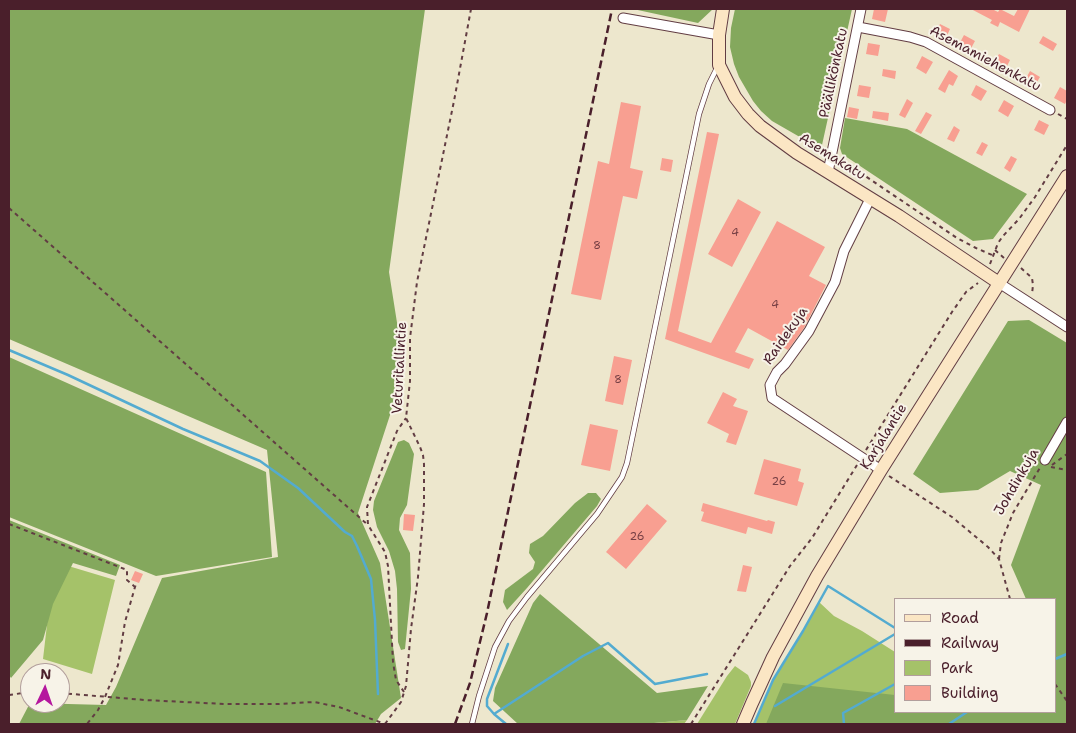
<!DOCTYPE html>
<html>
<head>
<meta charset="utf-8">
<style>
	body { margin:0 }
	#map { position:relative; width:1076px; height:733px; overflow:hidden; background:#ede7cd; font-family:"Shantell Sans",sans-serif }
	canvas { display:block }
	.frame { position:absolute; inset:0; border:10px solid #4a1f2b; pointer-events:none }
	.legend { position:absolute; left:894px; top:598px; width:162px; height:115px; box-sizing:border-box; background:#f7f3e8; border:1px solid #b29e9c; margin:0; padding:6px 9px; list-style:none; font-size:15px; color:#4a1f2b }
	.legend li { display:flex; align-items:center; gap:10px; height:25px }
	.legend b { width:25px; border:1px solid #b29e9c }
	.north { position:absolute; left:20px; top:663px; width:50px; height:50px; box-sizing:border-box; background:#f7f3e8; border:1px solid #b29e9c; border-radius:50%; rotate:3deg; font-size:14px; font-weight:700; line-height:20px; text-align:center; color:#4a1f2b }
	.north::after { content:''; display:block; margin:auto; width:18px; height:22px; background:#b5179e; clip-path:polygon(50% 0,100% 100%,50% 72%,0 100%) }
</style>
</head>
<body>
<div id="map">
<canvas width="1076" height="733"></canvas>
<div class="frame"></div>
<ul class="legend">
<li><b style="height:6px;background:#fbe6c4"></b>Road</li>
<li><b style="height:6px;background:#4a1f2b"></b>Railway</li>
<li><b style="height:14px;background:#a5c269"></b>Park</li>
<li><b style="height:14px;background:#f89f91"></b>Building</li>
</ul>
<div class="north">N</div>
</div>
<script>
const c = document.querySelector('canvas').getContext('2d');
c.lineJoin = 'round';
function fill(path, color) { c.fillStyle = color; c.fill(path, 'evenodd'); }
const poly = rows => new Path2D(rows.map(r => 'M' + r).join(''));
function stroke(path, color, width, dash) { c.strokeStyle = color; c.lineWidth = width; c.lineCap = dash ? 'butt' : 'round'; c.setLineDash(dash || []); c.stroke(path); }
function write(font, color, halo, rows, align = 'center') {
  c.font = font + ' "Shantell Sans",sans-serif'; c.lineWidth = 4; c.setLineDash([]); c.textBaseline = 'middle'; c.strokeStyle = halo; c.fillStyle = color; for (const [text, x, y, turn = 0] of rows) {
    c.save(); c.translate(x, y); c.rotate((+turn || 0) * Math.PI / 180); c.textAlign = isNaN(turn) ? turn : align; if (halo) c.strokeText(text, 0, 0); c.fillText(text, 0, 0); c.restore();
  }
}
const green = poly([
	[65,565,115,580,92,674,43,659,48,616],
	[819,602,834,616,862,631,895,652,895,712,1020,724,754,724,773,680,803,631],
	[735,666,748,675,751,682,751,686,735,724,697,724,727,676],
	[687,720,684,724,643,724]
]);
const forest = poly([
	[9,9,425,9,389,272,398,329,399,368,391,412,358,513,380,563,401,698,381,714,375,724,19,724,30,703,106,705,116,687,162,578,278,557,267,450,9,339],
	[633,9,713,9,698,23],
	[735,9,852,9,822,145,812,144,772,121,761,111,753,101,739,77,734,64,730,47,731,28],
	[845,118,907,129,1027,194,993,239,973,241,842,154,840,148],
	[1029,320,1067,343,1067,724,766,724,783,683,895,695,895,712,1055,712,1055,599,1026,599,1011,565,1041,485,1010,471,978,490,940,493,913,474,1008,321],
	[9,357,266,472,272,557,156,576,9,517],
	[404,440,409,443,414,454,407,505,400,518,399,530,410,553,411,589,405,649,401,650,398,642,397,589,395,571,389,551,377,527,373,510,374,501,398,442],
	[588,493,596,493,601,499,597,506,527,588,507,610,503,602,505,590,533,569,535,562,529,553,530,544,543,536,575,503],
	[9,520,120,565,116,576,73,563,53,604,43,640,11,678,9,675],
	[540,594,657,693,708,686,687,720,643,724,518,724,493,701,495,688,533,603]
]);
const stream = poly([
	[9,350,68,375,183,429,260,461,298,488,345,532,352,536,357,546,371,579,375,620,378,694],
	[1055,659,1067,654],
	[775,706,895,634],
	[494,714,583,656,608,643,655,684,707,674],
	[506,724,494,714,487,706,487,699,508,644],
	[754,724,773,680,803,631,828,586,895,628],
	[844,724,843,713,895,684],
	[949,724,967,712]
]);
const building = poly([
	[874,9,888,9,885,22,872,19],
	[971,9,992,9,998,12,1000,9,1014,16,1018,9,1030,9,1019,32,1000,22,998,27,990,23,992,20],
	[940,24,950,29,945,40,934,34],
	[964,35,975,41,969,52,958,46],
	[1043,36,1057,44,1053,51,1039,43],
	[868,43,880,45,878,56,866,54],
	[999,54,1010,60,1004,72,993,65],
	[922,56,933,62,926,74,916,68],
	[883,69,896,71,895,79,882,76],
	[949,70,958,76,953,86,949,84,945,93,938,89],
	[1030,71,1040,77,1034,87,1024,82],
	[859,85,871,87,869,98,857,96],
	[976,85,987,91,981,101,971,95],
	[1060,87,1067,91,1067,100,1065,104,1054,98],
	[907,99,913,103,905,118,899,115],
	[1004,100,1014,106,1008,117,998,111],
	[621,102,641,106,630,168,643,171,637,199,623,196,601,300,571,294,598,161,609,164],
	[849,107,859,109,857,119,847,117],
	[873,111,889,113,888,121,872,118],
	[926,112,932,115,921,134,915,131],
	[1039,120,1049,125,1044,135,1034,130],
	[954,126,960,130,954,142,947,139],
	[707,132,719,134,678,331,711,343,777,221,825,247,809,276,826,285,804,328,788,350,748,328,735,352,754,359,749,369,665,339],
	[982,142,988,145,982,156,976,153],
	[1011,156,1017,159,1010,172,1004,168],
	[662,158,673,160,671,172,660,170],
	[738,199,761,212,732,267,708,254],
	[614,356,632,360,623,405,605,401],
	[723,392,737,399,733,406,748,411,736,445,726,442,729,434,707,423],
	[590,424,618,430,610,471,581,465],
	[764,459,801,469,798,481,804,483,797,506,754,494],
	[703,503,767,521,768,520,775,522,772,534,748,527,746,534,701,521,704,512,701,511],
	[647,504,667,521,626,569,606,552],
	[404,514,415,515,413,531,403,530],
	[743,565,752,567,746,592,737,591],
	[135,571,143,574,139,583,131,580]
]);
const path = poly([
	[1058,114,1067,119],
	[840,159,957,238,976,248,992,255],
	[9,208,368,525],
	[995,250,1004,258],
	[990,264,998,243,1003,236,1019,219,1035,197,1067,145],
	[1021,268,1032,278,1033,285,1032,294],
	[866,450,952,312,966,292,978,283],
	[1052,465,1067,454],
	[1051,467,1067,470],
	[889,476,952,517,988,547,999,559,1010,599],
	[9,524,127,570,127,580,135,587,136,584,135,587,125,622,118,665,105,697,98,710,87,724],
	[999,559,1001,543,1013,513,1041,466],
	[1055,684,1067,701],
	[404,692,396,680,393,662,388,566,385,552,368,525,367,507,397,431,406,418],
	[60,693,145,700,224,704,278,704,314,702,339,707,385,724],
	[9,695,30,692],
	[385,724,401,702,406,686,411,629,418,577,424,504,424,464,423,455,420,447,406,418,410,381,410,338,417,282,454,101,471,9],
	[691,724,790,566,812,538,857,465]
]);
const lane = poly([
	[472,724,479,696,495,647,509,621,527,597,597,514,622,477,627,463,699,114,709,84,718,66]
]);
const street = poly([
	[623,18,719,35],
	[858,27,910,37,926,42,1050,110],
	[828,172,861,9],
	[870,199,844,251,835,282,809,331,785,364,777,372,770,385,772,398,881,470],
	[999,283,1067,327],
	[1045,460,1067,422]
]);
const secondary = poly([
	[723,9,719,35,719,65,735,97,748,114,760,126,797,153,899,216,999,283],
	[743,724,752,703,773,657,817,576,881,470,1067,176]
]);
const rail = poly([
	[455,724,470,683,487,613,612,9]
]);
const numberNames = [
	["4",735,233],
	["8",597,246],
	["4",775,305],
	["8",618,380],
	["26",779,482],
	["26",637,537]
];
const streetNames = [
	["Asemamiehenkatu",985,59,28],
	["Päällikönkatu",834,73,-78],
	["Asemakatu",832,157,32],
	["Raidekuja",786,336,-55],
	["Veturitallintie",400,368,-87],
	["Karjalantie",884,437,-58],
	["Johdinkuja",1017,482,-60]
];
fill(green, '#a5c269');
fill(forest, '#84a85d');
stroke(stream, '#53abd0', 2.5);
fill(building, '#f89f91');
stroke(lane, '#623d43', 6);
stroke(street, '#623d43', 11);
stroke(secondary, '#623d43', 14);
stroke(path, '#623d43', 2, [4, 4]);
stroke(lane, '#fff', 4.5);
stroke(street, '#fff', 9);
stroke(secondary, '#fbe6c4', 12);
stroke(rail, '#4a1f2b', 2.5, [8, 4]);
write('11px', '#763f44', null, numberNames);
write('14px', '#4a1f2b', '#f7f3e8', streetNames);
</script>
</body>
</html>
